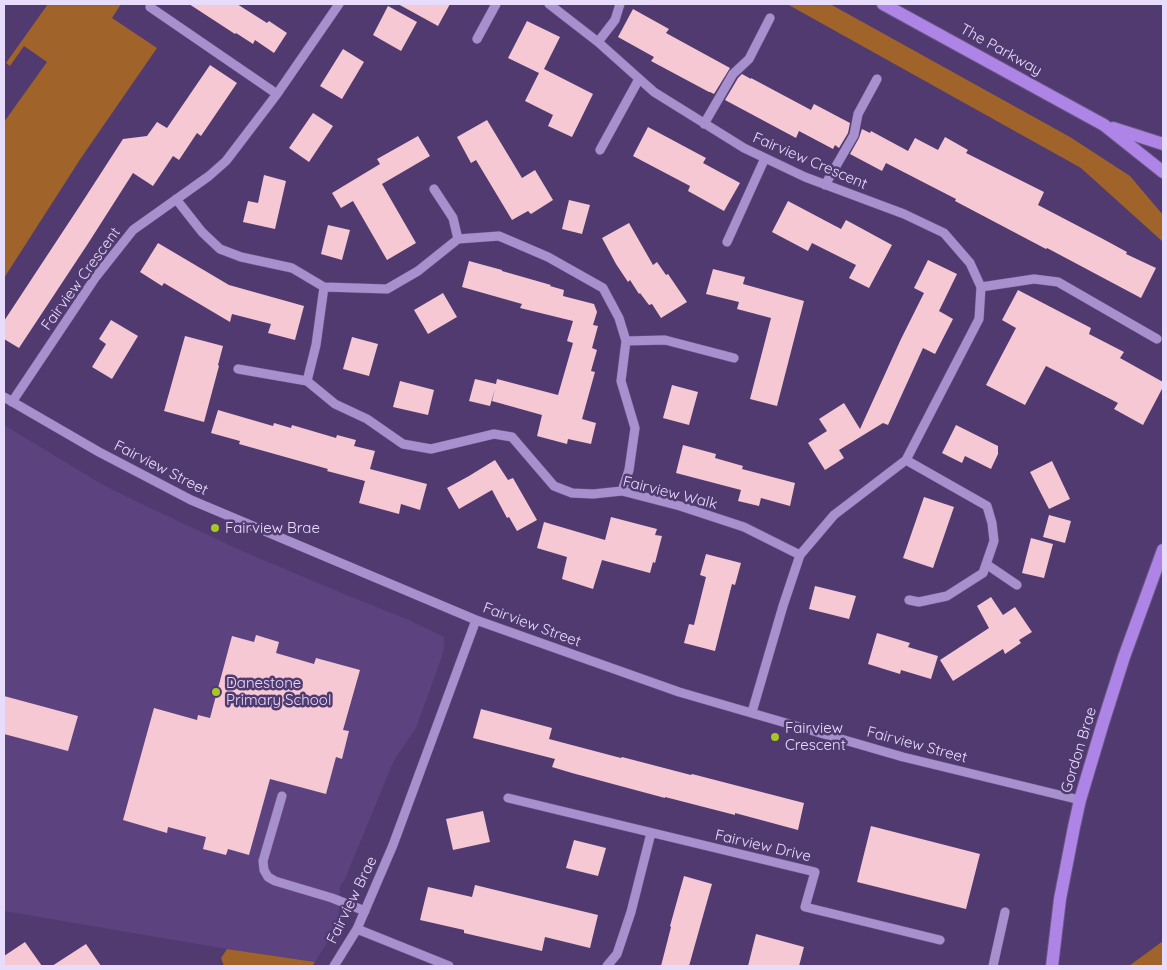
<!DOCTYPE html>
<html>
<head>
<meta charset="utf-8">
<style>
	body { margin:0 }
	#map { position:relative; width:1167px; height:970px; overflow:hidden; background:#503a70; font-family:Quicksand,sans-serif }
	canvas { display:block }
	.frame { position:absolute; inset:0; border:5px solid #e7dcfc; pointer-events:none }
</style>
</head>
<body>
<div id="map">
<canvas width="1167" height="970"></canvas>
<div class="frame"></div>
</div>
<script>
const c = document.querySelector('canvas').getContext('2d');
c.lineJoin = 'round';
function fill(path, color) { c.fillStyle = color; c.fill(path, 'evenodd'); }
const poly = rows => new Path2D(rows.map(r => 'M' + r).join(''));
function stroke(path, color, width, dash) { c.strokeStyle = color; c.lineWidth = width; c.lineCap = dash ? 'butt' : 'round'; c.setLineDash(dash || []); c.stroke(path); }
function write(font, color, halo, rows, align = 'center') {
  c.font = font + ' Quicksand,sans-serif'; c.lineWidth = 5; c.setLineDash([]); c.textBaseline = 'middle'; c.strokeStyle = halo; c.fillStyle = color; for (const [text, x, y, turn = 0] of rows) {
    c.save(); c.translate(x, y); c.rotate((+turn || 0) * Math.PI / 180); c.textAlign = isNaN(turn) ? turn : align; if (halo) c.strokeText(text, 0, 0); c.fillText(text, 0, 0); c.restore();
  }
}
const built = poly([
	[4,425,103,485,146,506,242,551,344,594,409,620,444,637,444,648,442,656,416,728,394,760,345,879,340,886,338,925,315,962,227,949,4,911]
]);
const green = poly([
	[48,4,121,4,112,18,157,48,81,158,4,278,4,122,47,62,24,46,10,66,6,63],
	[787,4,830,4,1070,137,1130,176,1163,215,1163,242,1081,168],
	[1163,941,1163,966,1129,966],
	[227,949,315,962,312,966,224,966,221,958]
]);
const building = poly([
	[189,4,237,4,267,23,269,21,287,33,274,53,255,40,253,44,236,33,235,34],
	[398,4,450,4,438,26],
	[388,6,417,22,401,51,373,35],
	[633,9,669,29,666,33,730,68,714,94,710,92,709,92,651,61,654,57,618,37],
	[527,21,560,37,544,69,593,94,572,137,548,126,553,115,525,101,539,73,508,58],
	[343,49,364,62,342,99,320,86],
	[210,65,237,83,201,136,197,133,179,160,173,156,153,186,133,173,89,242,19,348,4,339,4,321,81,204,123,139,147,136,157,122,167,128],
	[742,74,751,79,751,78,811,110,814,104,850,123,848,133,839,148,835,145,833,149,799,131,796,138,725,100,738,78],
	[313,113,333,126,309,162,289,148],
	[487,120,522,178,535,170,553,200,531,214,528,211,512,220,476,160,471,163,457,137],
	[648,127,706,158,703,163,740,183,724,211,688,191,690,186,633,156],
	[862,129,870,133,871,131,908,151,915,138,938,150,945,137,968,150,966,153,1044,192,1038,205,1103,239,1127,252,1126,254,1156,268,1141,298,1047,248,1046,249,955,201,956,199,886,163,882,171,850,154,859,138],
	[418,136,430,156,382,184,416,243,387,260,353,201,341,208,332,193,380,164,377,159],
	[264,175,286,181,275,229,243,222,248,201,258,203],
	[569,200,590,205,582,234,562,229],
	[788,201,841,229,846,220,892,245,869,288,849,278,856,265,812,243,808,251,772,232],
	[629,223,653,265,657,262,666,275,668,274,687,302,661,318,652,304,649,305,640,293,639,294,630,280,628,282,616,264,602,238],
	[328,225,350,230,342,260,321,254],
	[158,243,229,285,304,306,295,340,268,333,271,324,232,314,230,322,164,283,162,286,140,272],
	[928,260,957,274,939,311,953,319,935,354,923,348,888,425,883,423,839,450,844,458,825,470,808,443,827,431,819,419,844,403,860,429,901,339,924,293,914,288],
	[469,261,502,270,502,271,551,285,550,286,564,290,563,296,594,304,597,312,593,325,598,326,592,348,597,350,591,371,595,372,582,419,596,423,591,444,568,439,567,444,537,436,542,415,492,401,495,389,490,406,469,401,475,379,496,384,497,379,558,395,573,343,567,341,573,321,520,308,522,304,462,287],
	[713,269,745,277,743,284,804,301,777,406,750,399,771,318,737,309,739,302,706,294],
	[1018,290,1091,328,1089,334,1124,352,1120,358,1163,382,1163,387,1143,425,1114,409,1118,403,1046,366,1025,405,986,385,1016,328,1002,320],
	[443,293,457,317,428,334,414,310],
	[111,320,138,336,112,379,92,367,106,344,99,339],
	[185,336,223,346,218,365,219,366,204,422,164,411],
	[352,337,378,344,369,376,343,369],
	[400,381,434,390,428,415,393,407],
	[672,385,698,392,689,425,663,418],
	[218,410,273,426,274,423,291,428,292,425,336,438,337,435,356,440,354,446,375,451,370,469,427,484,420,510,401,504,399,514,359,503,365,481,327,471,328,469,239,444,240,441,211,433],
	[956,425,998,446,998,454,991,469,965,456,962,463,942,453],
	[683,445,716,454,715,458,743,466,742,469,795,483,790,506,761,498,759,506,738,501,741,490,676,473],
	[495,460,508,480,513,478,537,520,517,531,509,517,507,518,492,490,459,509,447,488,469,476],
	[1052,461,1070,499,1049,509,1030,472],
	[924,497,954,507,933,568,903,558],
	[1049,515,1071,521,1065,543,1043,537],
	[611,517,657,529,655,535,662,536,655,563,653,562,650,573,602,560,593,589,562,579,567,557,537,548,544,522,605,540],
	[1031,538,1053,544,1044,578,1022,573],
	[706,554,741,563,735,585,732,584,715,651,684,643,689,624,694,625,706,577,700,575],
	[815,586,856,596,849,619,809,609],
	[991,597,1003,615,1015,607,1032,632,1019,640,1021,643,1005,654,1003,649,953,681,940,660,989,628,977,606],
	[877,633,910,643,908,647,938,656,931,679,901,670,900,674,868,664],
	[256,635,279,642,276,653,314,664,316,658,360,670,343,730,349,731,342,759,336,757,326,794,270,779,249,855,228,849,226,855,203,849,206,837,168,827,167,833,123,820,154,708,197,720,198,715,210,718,232,636,254,642],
	[4,696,78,716,68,751,4,734],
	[481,709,552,728,549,739,621,758,622,757,691,775,692,774,804,803,798,830,735,813,735,815,665,797,665,798,572,773,552,767,555,759,473,738],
	[483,811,490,842,453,850,446,819],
	[871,826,980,854,966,909,857,882],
	[574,840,606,848,598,876,566,868],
	[684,876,712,884,689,966,661,966,671,927,670,926],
	[475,885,598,915,590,948,545,937,542,951,464,933,464,930,420,920,428,887,472,897],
	[756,934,804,947,799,966,748,966],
	[25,942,42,966,4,966,4,956],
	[86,944,101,966,52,966]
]);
const minor = poly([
	[549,4,598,42,654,92,744,148,805,177,904,214,944,233,970,263,981,287,979,319,906,460,834,515,800,555,783,606,752,712],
	[150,7,277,94],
	[477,39,496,4],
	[598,42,615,20,620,4],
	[704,124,733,74,749,59,770,18],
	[600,150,639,79],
	[825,185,854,135,858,114,877,79],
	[434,189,453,218,458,239],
	[176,199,202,232,220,249,241,257,292,268,324,287,387,289,418,271,458,239,499,236,548,257,603,288,619,318,626,341,621,381,635,428,629,470,622,491],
	[727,242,765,158],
	[324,287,316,345,307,381,335,404,367,419,403,444,431,449,494,434,512,437,554,486,572,493,593,494,622,491,680,506,744,527,800,555],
	[981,287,1034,279,1058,282,1157,339],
	[626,341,665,340,734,358],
	[238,369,307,381],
	[4,397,99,452,191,500,476,620,679,692,903,757,1080,800],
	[12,402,95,278,133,230,209,176,226,161,277,94,339,4],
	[906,460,987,506,992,523,994,541,983,573,947,596,919,602,909,600],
	[986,564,1017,585],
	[282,796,263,861,264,870,268,877,275,881,332,898,365,911],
	[508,798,815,872,805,907,940,940],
	[357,929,449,966],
	[334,966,357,929,393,845,476,620],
	[607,966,617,954,631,912,651,833],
	[993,966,1005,912]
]);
const major = poly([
	[883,4,1104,125,1163,172],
	[1113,128,1163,144],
	[1052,966,1060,899,1074,827,1080,800,1103,723,1124,657,1163,550]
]);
const markers = [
	[215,528,5,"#a6c820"],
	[216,692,5,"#a6c820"],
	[775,737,5,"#a6c820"]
];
const streetNames = [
	["The Parkway",1001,50,29],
	["Fairview Crescent",810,161,23],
	["Fairview Crescent",81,279,-54],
	["Fairview Street",161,468,27],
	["Fairview Walk",670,493,14],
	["Fairview Street",532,625,20],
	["Fairview Street",917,745,15],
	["Gordon Brae",1079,750,-73],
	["Fairview Drive",763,846,13],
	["Fairview Brae",352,900,-64]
];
const poiNames = [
	["Fairview Brae",225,528],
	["Danestone",226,683],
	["Primary School",226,700],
	["Fairview",785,728],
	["Crescent",785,745]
];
fill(built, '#5c4380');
fill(green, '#a0642a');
fill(building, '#f6c8d4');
stroke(minor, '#685582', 10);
stroke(major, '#685582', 14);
stroke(minor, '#a790cd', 9);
stroke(major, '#ae85e7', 12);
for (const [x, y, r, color] of markers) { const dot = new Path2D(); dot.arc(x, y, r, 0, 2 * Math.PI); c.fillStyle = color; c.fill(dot); stroke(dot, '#503a70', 2); }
write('15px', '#e7dcfc', '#503a70', streetNames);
write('15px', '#e7dcfc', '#503a70', poiNames, 'left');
</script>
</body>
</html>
